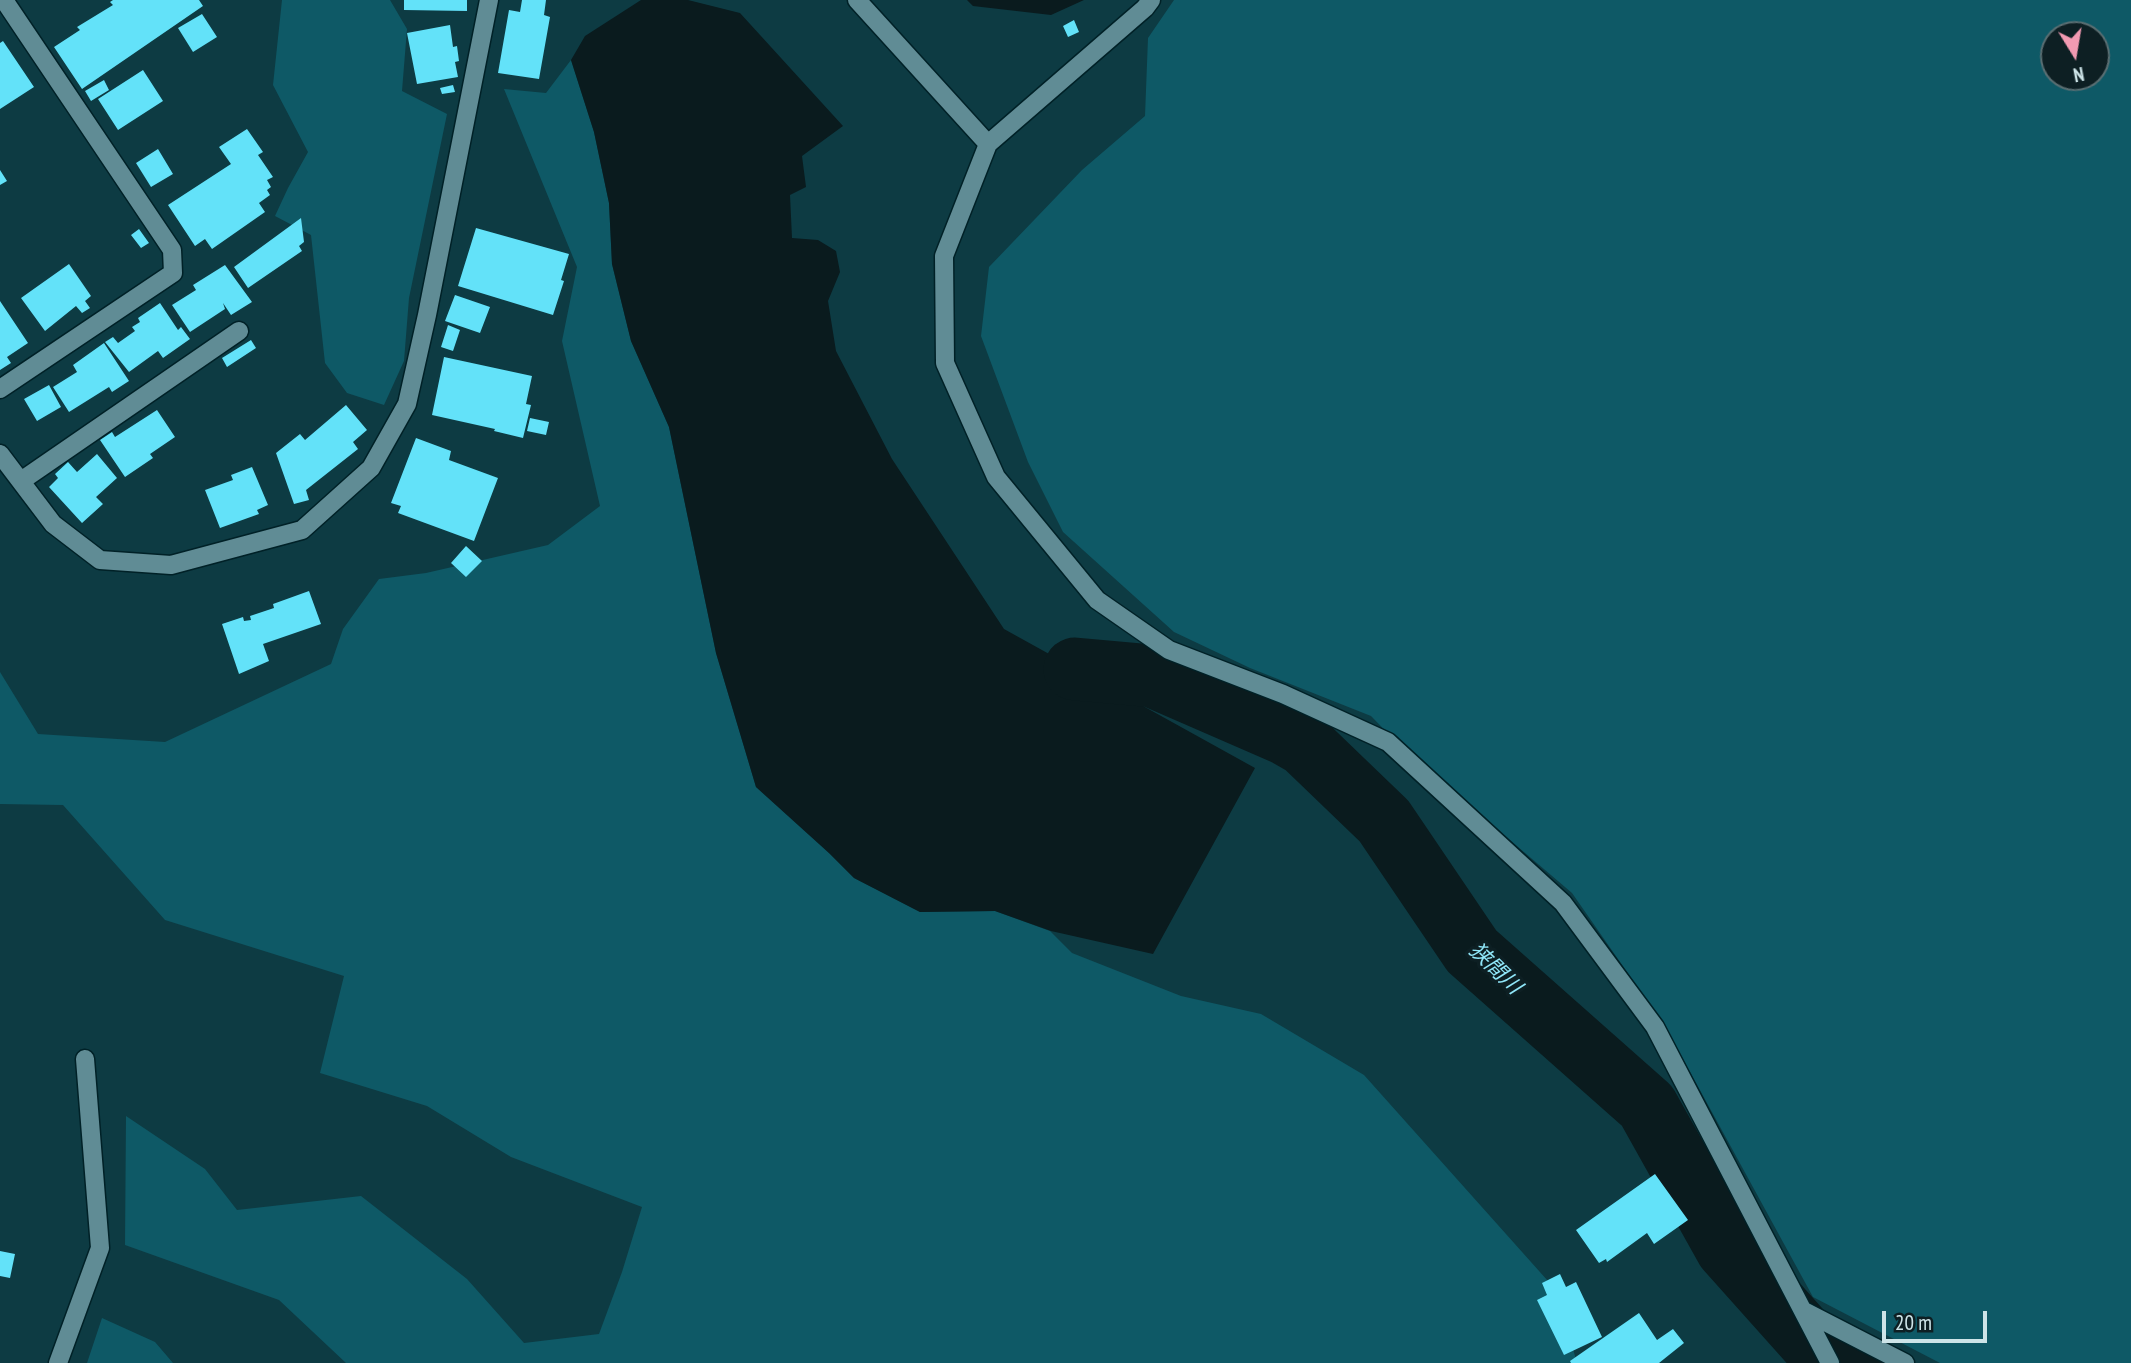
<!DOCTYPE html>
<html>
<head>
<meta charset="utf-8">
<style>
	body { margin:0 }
	#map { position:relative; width:2131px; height:1363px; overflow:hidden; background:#0d3b43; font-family:"PT Sans Narrow",sans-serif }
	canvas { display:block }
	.north { position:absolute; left:2040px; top:21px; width:70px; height:70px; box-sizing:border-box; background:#0d1f23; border:2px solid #5a6e72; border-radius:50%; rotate:169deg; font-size:19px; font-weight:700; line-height:28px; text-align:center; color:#cde4e8 }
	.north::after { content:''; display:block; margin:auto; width:24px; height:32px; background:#f19ab2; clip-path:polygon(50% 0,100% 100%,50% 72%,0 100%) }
	.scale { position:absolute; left:1882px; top:1311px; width:105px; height:32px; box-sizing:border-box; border:4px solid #cde4e8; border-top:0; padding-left:9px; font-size:21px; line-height:24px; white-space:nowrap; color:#cde4e8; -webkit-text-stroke:5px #0d1f23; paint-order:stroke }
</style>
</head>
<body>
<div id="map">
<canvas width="2131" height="1363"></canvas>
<div class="north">N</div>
<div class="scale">20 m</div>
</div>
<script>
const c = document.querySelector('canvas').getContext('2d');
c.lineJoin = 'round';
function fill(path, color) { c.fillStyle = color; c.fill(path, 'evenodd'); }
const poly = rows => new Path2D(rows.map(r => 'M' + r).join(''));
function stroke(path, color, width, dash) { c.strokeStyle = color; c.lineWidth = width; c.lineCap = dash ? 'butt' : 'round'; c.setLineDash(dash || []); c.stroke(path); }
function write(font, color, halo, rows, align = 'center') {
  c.font = font + ' "PT Sans Narrow","Noto Sans JP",sans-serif'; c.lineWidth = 7; c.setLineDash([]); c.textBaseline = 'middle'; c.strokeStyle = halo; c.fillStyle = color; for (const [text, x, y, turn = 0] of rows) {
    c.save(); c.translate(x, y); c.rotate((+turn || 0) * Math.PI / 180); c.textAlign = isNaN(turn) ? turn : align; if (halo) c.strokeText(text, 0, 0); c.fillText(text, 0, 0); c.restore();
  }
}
const green = poly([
	[282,0,390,0,407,29,402,91,447,114,409,298,404,361,384,405,347,393,325,363,311,235,275,216,288,188,308,152,273,85],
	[1174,0,2131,0,2131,1363,1940,1363,1813,1297,1666,1028,1572,893,1402,748,1371,716,1250,668,1174,632,1063,532,1028,462,981,336,989,267,1082,170,1145,116,1148,38],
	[2054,35,2096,35,2096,77,2054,77],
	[571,60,594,132,609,203,612,264,631,341,669,427,716,653,756,787,829,853,854,878,920,912,995,911,1050,931,1072,953,1181,996,1261,1014,1364,1075,1556,1290,1577,1363,346,1363,279,1300,125,1245,126,1116,205,1169,237,1210,361,1196,467,1279,524,1343,599,1334,622,1272,642,1207,511,1157,427,1106,320,1073,344,976,165,920,63,805,0,804,0,672,38,734,165,742,331,664,343,629,379,579,426,573,548,545,600,506,562,341,577,267,504,89,546,93],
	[102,1318,155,1342,173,1363,87,1363]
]);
const water = poly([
	[641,0,688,0,740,13,843,126,802,156,806,187,790,195,792,238,818,240,836,251,840,272,828,301,836,351,892,459,1004,629,1255,768,1153,954,1051,931,995,911,920,912,854,878,829,853,756,787,716,653,669,427,631,341,612,264,609,203,594,132,571,60,585,36],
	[967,0,1084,0,1051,15,973,6]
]);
const river = poly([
	[1075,669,1153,676,1284,733,1305,745,1384,821,1472,951,1647,1106,1727,1249,1811,1343,1853,1363]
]);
const building = poly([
	[113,0,199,0,203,6,82,89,54,47,80,30,77,27,113,5,110,2],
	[404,0,467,0,467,11,404,10],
	[522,0,546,0,544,15,550,17,539,79,498,73,509,10,520,12],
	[202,14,217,37,193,52,178,28],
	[1074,20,1079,32,1068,37,1063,26],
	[450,25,453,47,457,46,459,61,455,62,458,77,417,84,407,33],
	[3,41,34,87,0,109,0,43],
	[143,70,163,101,118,130,98,99],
	[104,80,109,90,91,101,85,91],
	[453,85,455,92,442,94,440,88],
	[247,129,263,152,258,155,273,177,267,180,271,187,267,190,270,195,259,203,265,212,212,249,205,239,195,246,168,205,231,164,219,147],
	[158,149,173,174,151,187,136,163],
	[0,170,7,181,0,185],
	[301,218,304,242,299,246,302,251,248,288,234,267],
	[476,228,569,254,561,280,564,281,553,315,458,286],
	[139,229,149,243,141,248,131,235],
	[69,264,91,296,85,301,90,308,82,313,76,306,45,331,21,298],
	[225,265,252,302,231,315,223,303,225,309,190,332,172,305,196,290,193,285],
	[455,295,490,307,480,333,445,321],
	[0,301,28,343,7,357,11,363,0,370],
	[160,303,178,330,181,327,190,339,163,358,158,351,129,372,105,342,113,337,118,343,135,331,132,327,140,322,138,318],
	[448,325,460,330,453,351,441,347],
	[251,340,256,348,227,367,222,358],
	[104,343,129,381,112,392,109,387,69,412,53,387,77,372,73,365],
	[444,357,532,376,526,404,531,405,523,438,494,431,495,429,432,415],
	[49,385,61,407,37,421,24,399],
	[346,405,367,430,353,442,358,449,306,490,309,500,294,504,276,453,300,434,305,440],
	[157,410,175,437,150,454,153,458,125,477,100,440,112,432,115,437],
	[530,418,549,422,546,435,527,431],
	[416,438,451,451,449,460,498,478,474,541,398,513,401,506,391,503],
	[97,454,117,478,96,497,103,504,82,523,49,487,58,478,55,474,68,462,77,472],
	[252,467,268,505,257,510,259,514,220,528,205,490,233,480,231,475],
	[466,546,482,561,466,577,451,563],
	[309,591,321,624,263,644,269,661,239,674,222,624,243,617,244,621,251,620,250,616,274,608,273,604],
	[1655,1174,1688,1220,1654,1244,1647,1233,1607,1262,1606,1259,1599,1263,1576,1230],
	[0,1251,15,1254,10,1278,0,1276],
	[1560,1274,1566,1287,1576,1282,1602,1337,1564,1355,1537,1300,1547,1295,1542,1283],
	[1639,1313,1657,1340,1673,1329,1684,1343,1659,1363,1571,1363,1570,1361]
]);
const minor = poly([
	[857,0,988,144],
	[1151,0,1145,8,988,144,944,256,945,363,996,477,1097,600,1169,650,1283,694,1388,742,1563,903,1655,1027,1830,1363],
	[0,389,173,273,172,250,4,0],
	[0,454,53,524,100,560,171,565,302,530,371,468,407,404,427,315,489,0],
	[21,481,239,331],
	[1804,1311,1905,1363],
	[58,1363,100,1248,85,1059]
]);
const waterNames = [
	["狭間川",1495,969,44]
];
fill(green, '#0e5966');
fill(water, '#0a1b1e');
stroke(river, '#0a1b1e', 63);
fill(building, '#63e2f9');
stroke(minor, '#002127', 21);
stroke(minor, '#608c95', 18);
write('italic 21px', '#90e7f9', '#0d1f23', waterNames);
</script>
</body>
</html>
